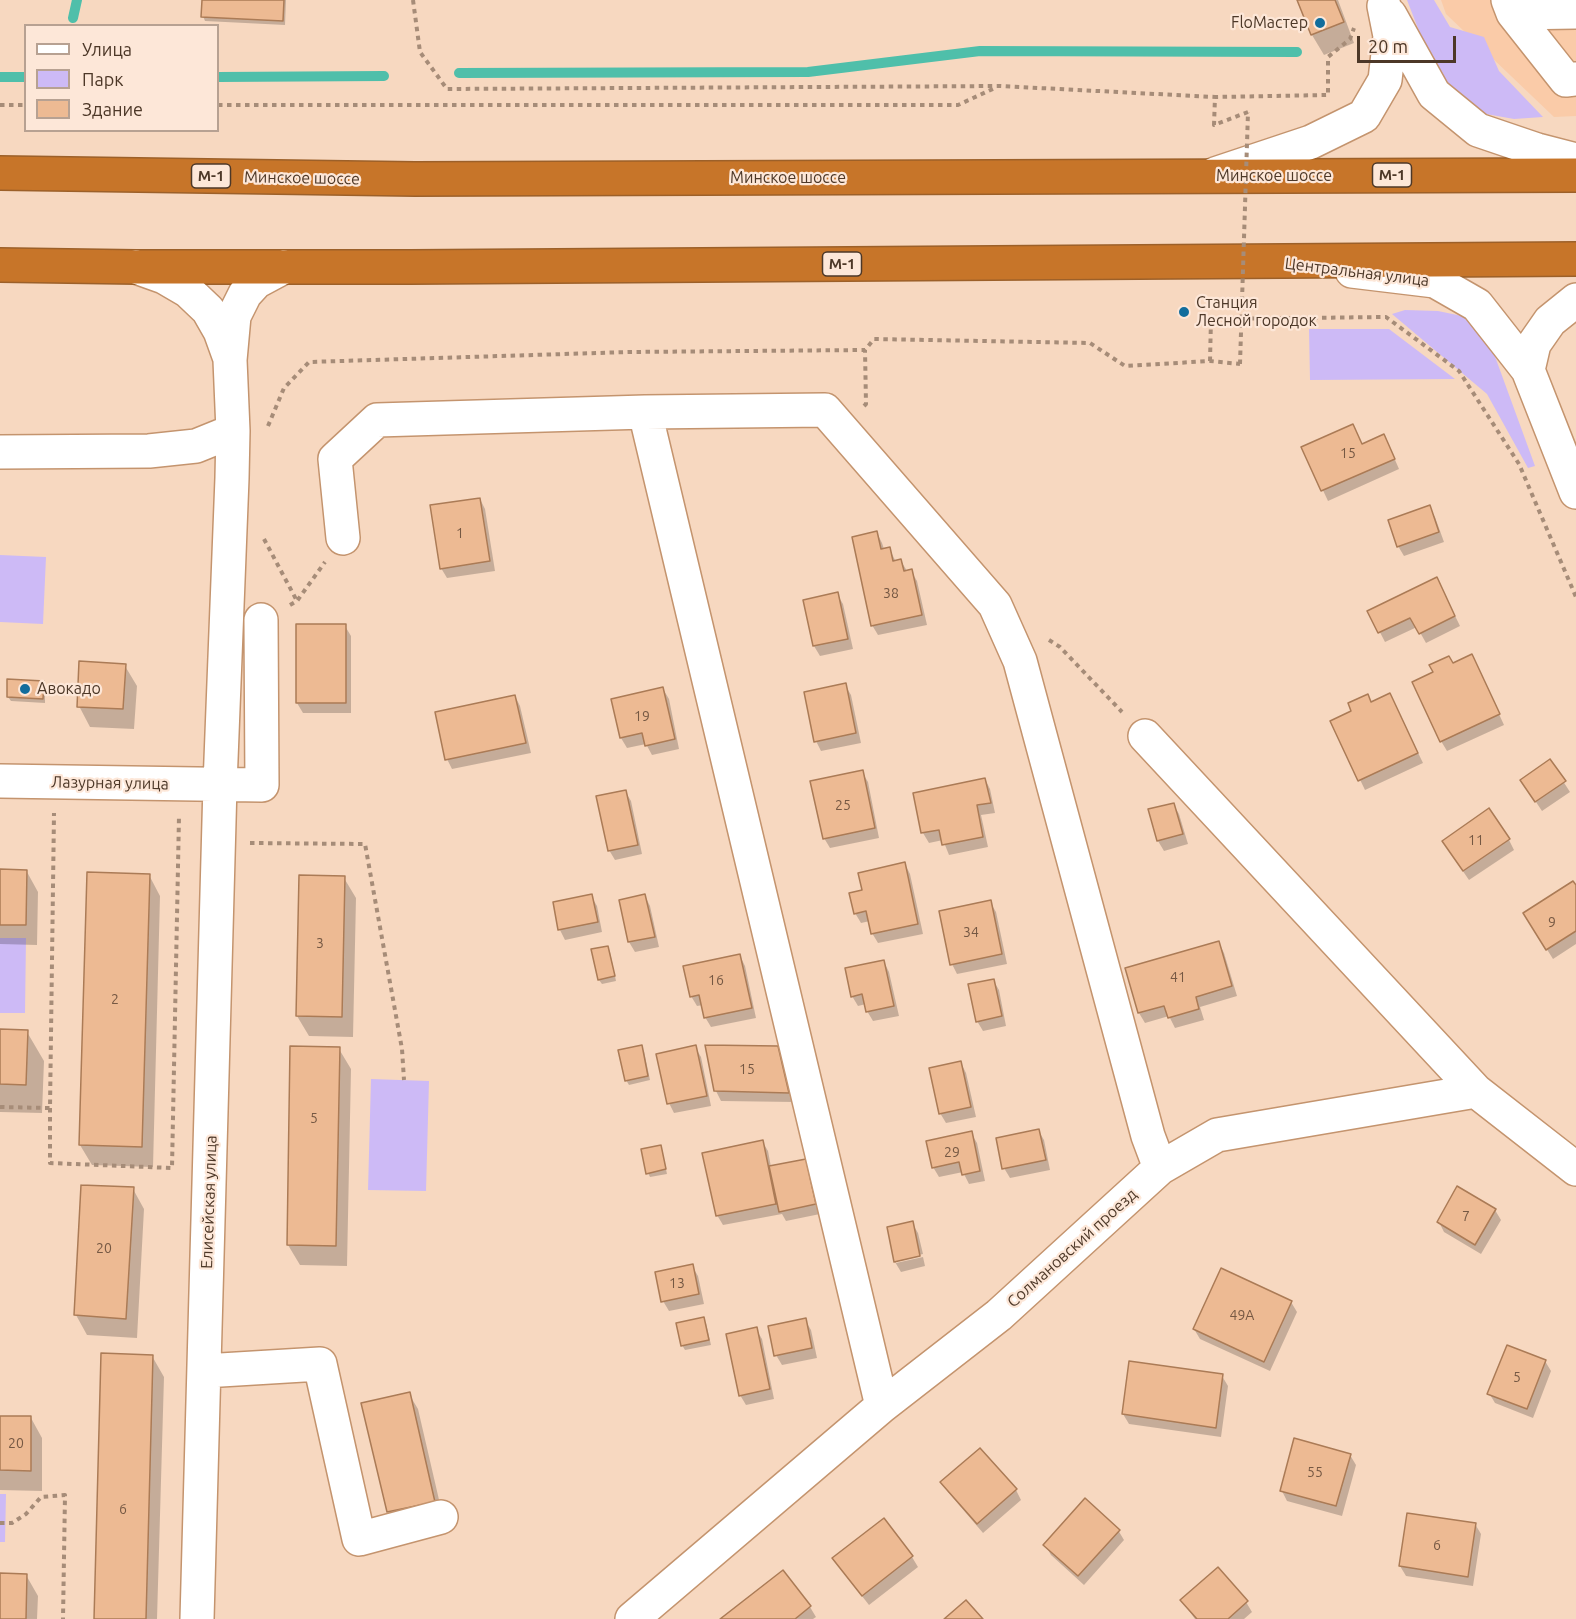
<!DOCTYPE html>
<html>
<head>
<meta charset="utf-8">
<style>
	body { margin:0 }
	#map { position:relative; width:1576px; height:1619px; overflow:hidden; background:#f7d8c0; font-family:Ubuntu,sans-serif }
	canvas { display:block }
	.legend { position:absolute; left:24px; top:24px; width:195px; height:108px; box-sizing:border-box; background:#fde7d8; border:2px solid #b7a192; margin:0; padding:8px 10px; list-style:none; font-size:18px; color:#4d3828 }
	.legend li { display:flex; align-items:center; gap:12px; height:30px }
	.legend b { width:30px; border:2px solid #b7a192 }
	.scale { position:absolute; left:1357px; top:36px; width:99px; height:27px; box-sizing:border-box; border:3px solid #4d3828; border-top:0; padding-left:8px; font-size:18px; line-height:21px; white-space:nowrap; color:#4d3828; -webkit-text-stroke:4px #fde7d8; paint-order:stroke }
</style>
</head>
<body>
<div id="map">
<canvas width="1576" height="1619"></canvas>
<ul class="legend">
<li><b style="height:8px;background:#fff"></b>Улица</li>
<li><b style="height:16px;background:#cdbaf6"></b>Парк</li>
<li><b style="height:16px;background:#edba93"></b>Здание</li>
</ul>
<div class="scale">20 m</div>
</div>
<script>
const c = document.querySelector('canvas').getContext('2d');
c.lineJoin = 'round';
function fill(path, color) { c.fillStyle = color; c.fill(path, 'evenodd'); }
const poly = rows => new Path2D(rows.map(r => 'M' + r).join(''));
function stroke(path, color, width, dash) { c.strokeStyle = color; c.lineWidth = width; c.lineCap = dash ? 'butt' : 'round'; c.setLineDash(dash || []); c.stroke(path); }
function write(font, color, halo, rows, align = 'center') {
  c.font = font + ' Ubuntu,sans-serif'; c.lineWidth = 4.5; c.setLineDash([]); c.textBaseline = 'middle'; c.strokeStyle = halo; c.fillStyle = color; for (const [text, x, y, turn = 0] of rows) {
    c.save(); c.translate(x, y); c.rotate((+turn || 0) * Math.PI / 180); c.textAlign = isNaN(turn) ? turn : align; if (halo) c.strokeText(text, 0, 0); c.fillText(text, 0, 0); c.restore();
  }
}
const built = poly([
	[1441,0,1576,0,1576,116,1554,117,1446,14]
]);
const green = poly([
	[1407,0,1434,0,1450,27,1484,37,1499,71,1543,117,1514,119,1486,114,1436,75],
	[1405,310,1438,311,1462,316,1481,332,1493,351,1535,466,1528,468,1487,394,1392,314],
	[1309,329,1389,329,1455,379,1310,380],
	[0,555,46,557,43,624,0,622],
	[0,938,26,938,25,1013,0,1013],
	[371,1079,429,1081,426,1191,368,1190],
	[0,1494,6,1494,5,1542,0,1542]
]);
const shadow = poly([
	[203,0,286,0,285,25,205,21,203,16],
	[1299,0,1338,0,1354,43,1324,55,1312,35],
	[1362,445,1389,446,1399,469,1328,501,1303,448],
	[480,499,485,509,495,571,447,578,441,568],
	[1429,507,1435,517,1444,542,1404,556,1398,546],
	[877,533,882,543,884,549,889,548,896,562,901,561,907,571,911,571,917,581,927,625,878,635,872,625],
	[1442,589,1460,626,1426,643,1417,627,1385,642,1369,611],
	[837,594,843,604,853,649,820,656,814,646],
	[345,626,351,636,351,713,303,713,297,703],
	[1453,665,1477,666,1504,725,1447,751,1441,741],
	[125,666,137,686,134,729,90,727,79,706],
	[43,682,45,687,45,703,11,701,8,697],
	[845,685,851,695,861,743,821,751,816,741],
	[663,689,669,699,679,749,652,755,646,744,627,748,621,738],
	[515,696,520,706,531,753,452,769,447,759],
	[1372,703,1395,705,1423,763,1365,790,1332,722],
	[1550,761,1570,792,1542,811,1528,790],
	[862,772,868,782,879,838,830,848,824,838],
	[985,779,990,789,995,813,981,815,988,847,949,855,943,840,929,843,923,833,915,794],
	[625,791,631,801,642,854,615,860,609,850],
	[1173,804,1179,814,1188,844,1164,851,1158,841,1150,811],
	[1509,840,1514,850,1469,880,1449,851],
	[905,864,910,874,923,934,878,943,872,933,870,921,861,923,855,913,863,891],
	[0,871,27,872,38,892,37,945,0,944],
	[149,875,160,896,153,1167,92,1165,80,1145],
	[344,878,356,898,353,1037,309,1036,297,1016],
	[1576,888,1576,944,1553,959,1531,924],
	[591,896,597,906,602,932,565,940,560,930,554,903],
	[645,896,650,906,659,947,635,952,629,942,620,901],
	[990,902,996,912,1007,964,957,974,952,964],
	[1219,943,1224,953,1237,996,1200,1007,1204,1020,1175,1028,1169,1016,1145,1023,1139,1013,1127,969],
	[607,947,610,952,616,981,602,984,599,980],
	[740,956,745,966,756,1018,711,1027,705,1017,703,1005,697,1006,691,996],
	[884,962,889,972,899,1016,873,1021,867,1011,866,1004,858,1006,852,996],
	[993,980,999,990,1006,1026,983,1031,977,1021],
	[0,1031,27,1032,44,1061,42,1113,0,1112],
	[641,1047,644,1051,650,1080,629,1085,626,1080],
	[695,1047,701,1057,711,1106,674,1113,669,1103],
	[778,1048,783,1058,794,1102,721,1101,716,1091],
	[339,1049,351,1069,347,1266,300,1265,288,1245],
	[961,1063,966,1073,976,1117,946,1123,940,1113],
	[1038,1130,1044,1140,1050,1170,1010,1178,1004,1168],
	[971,1133,977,1143,985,1181,969,1184,963,1172,939,1177,933,1167],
	[762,1141,768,1151,771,1167,805,1160,811,1170,820,1214,786,1221,782,1214,723,1225,717,1215],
	[660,1146,662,1151,667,1174,650,1177,648,1173],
	[133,1189,144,1209,137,1338,87,1335,76,1315],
	[1495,1210,1501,1220,1481,1254,1444,1232,1439,1222],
	[912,1223,918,1233,923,1254,896,1260,896,1263,923,1257,925,1266,901,1272,895,1262],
	[692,1266,698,1276,704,1304,669,1311,663,1301],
	[1291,1302,1297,1312,1270,1371,1200,1339,1194,1329],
	[703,1319,706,1323,711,1345,685,1350,682,1345],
	[805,1320,811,1330,817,1358,782,1365,776,1355],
	[756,1329,762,1339,774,1399,746,1405,740,1395],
	[152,1356,164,1377,157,1619,95,1619],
	[1545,1361,1551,1371,1533,1418,1495,1403,1489,1393],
	[1222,1376,1228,1386,1221,1437,1129,1424,1123,1414],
	[409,1394,418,1409,443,1517,397,1527,388,1512,363,1405],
	[0,1417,31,1418,42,1438,42,1491,0,1490],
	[980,1450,1016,1490,1021,1500,983,1533,948,1492,942,1482],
	[1350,1455,1356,1465,1342,1516,1287,1501,1282,1491],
	[883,1520,912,1557,918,1567,869,1605,840,1568,834,1558],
	[1475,1524,1481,1534,1473,1586,1406,1576,1400,1566],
	[1118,1530,1124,1540,1084,1585,1051,1555,1045,1545],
	[783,1572,810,1607,816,1617,813,1619,723,1619],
	[0,1575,26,1575,38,1596,37,1619,0,1619],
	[1182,1601,1246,1602,1252,1612,1244,1619,1195,1619]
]);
const stream = poly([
	[73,18,77,0],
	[459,73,808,72,980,51,1297,52],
	[0,77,26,77],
	[218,77,384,76]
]);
const building = poly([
	[202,0,284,0,283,21,201,17,202,0],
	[1297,0,1335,0,1344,22,1311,35,1297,0],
	[1353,424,1362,444,1384,434,1395,459,1321,491,1301,447,1353,424],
	[480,498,490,561,440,569,430,505,480,498],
	[1430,505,1439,532,1397,547,1388,520,1430,505],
	[877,531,881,549,890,547,893,561,901,559,904,571,912,569,922,615,871,626,852,537,877,531],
	[1437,577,1455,616,1419,634,1410,618,1378,633,1367,611,1437,577],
	[838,592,848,639,813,646,803,600,838,592],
	[296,624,346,624,346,703,296,703,296,624],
	[1472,654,1500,714,1440,742,1412,682,1433,672,1429,665,1449,656,1453,663,1472,654],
	[79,661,126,664,123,709,77,707,79,661],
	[7,679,44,681,43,699,7,697,7,679],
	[846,683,856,733,814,742,804,692,846,683],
	[663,687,675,739,645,746,642,733,620,738,611,699,663,687],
	[1390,693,1418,753,1358,781,1330,721,1351,711,1348,703,1368,694,1371,702,1390,693],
	[515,695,526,743,445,760,435,712,515,695],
	[1550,759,1566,781,1535,802,1520,780,1550,759],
	[863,770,875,828,823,839,810,781,863,770],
	[985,778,991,803,977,805,983,837,942,845,939,830,921,833,913,793,985,778],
	[626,790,638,845,608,851,596,796,626,790],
	[1174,803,1183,834,1157,841,1148,809,1174,803],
	[1489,808,1510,839,1463,871,1442,841,1489,808],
	[905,862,918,924,871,934,866,911,854,914,849,893,862,890,858,873,905,862],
	[0,869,27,870,26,925,0,925,0,869],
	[87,872,150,874,142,1147,79,1145,87,872],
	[299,875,345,876,342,1017,296,1016,299,875],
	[1573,881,1576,885,1576,931,1546,950,1523,913,1573,881],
	[592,894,598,922,558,930,553,902,592,894],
	[645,894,655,937,628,942,619,900,645,894],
	[991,900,1002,954,950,965,939,911,991,900],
	[1219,941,1232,986,1196,997,1199,1009,1168,1018,1164,1006,1138,1013,1125,968,1219,941],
	[608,946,615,976,598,980,591,949,608,946],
	[740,954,752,1008,704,1018,699,995,690,997,683,966,740,954],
	[884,960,894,1006,866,1012,862,994,851,997,845,968,884,960],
	[994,979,1002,1016,976,1022,968,984,994,979],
	[0,1029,28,1030,26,1085,0,1084,0,1029],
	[642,1045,648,1076,625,1081,618,1050,642,1045],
	[696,1045,707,1096,667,1104,656,1054,696,1045],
	[705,1045,778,1046,789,1093,714,1091,705,1045],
	[290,1046,340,1047,336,1246,287,1245,290,1046],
	[961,1061,971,1107,939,1114,929,1068,961,1061],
	[1039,1129,1046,1160,1002,1169,996,1138,1039,1129],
	[972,1131,980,1171,962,1175,959,1162,932,1168,926,1141,972,1131],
	[763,1140,776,1204,716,1216,702,1153,763,1140],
	[661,1145,666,1169,646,1174,641,1149,661,1145],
	[806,1159,816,1204,779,1212,769,1166,806,1159],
	[81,1185,134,1187,126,1319,74,1315,81,1185],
	[1457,1186,1496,1209,1475,1245,1437,1222,1457,1186],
	[913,1221,920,1256,894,1262,887,1227,913,1221],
	[693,1264,699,1294,661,1302,655,1272,693,1264],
	[1221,1268,1292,1301,1264,1362,1193,1329,1221,1268],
	[704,1317,709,1340,681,1346,676,1323,704,1317],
	[806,1318,812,1348,774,1356,768,1326,806,1318],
	[757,1327,770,1389,739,1396,726,1334,757,1327],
	[1507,1345,1546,1360,1527,1409,1487,1394,1507,1345],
	[101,1353,153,1355,146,1619,94,1619,101,1353],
	[1129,1361,1223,1374,1216,1428,1122,1414,1129,1361],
	[410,1392,435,1502,387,1512,361,1403,410,1392],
	[0,1416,31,1416,31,1471,0,1470,0,1416],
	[1294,1438,1351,1454,1336,1506,1280,1491,1294,1438],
	[980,1448,1017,1489,977,1524,940,1482,980,1448],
	[1085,1498,1120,1530,1078,1576,1043,1545,1085,1498],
	[1407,1513,1476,1523,1468,1577,1399,1566,1407,1513],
	[884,1518,913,1556,862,1596,832,1558,884,1518],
	[1218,1567,1248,1601,1228,1619,1197,1619,1180,1600,1218,1567],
	[783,1570,811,1606,795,1619,720,1619,783,1570],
	[0,1573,27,1574,26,1619,0,1619,0,1573],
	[966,1600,983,1619,944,1619,966,1600]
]);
const path = poly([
	[413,0,420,52,447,89,1000,86,1215,97],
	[0,105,26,105],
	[218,105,958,105,997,87],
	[1248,112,1214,125,1215,97,1328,95,1328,57,1350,39,1354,28],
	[1210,361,1211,319,1386,317,1459,371,1519,464,1576,597],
	[864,406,866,404,865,350],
	[268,426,284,388,309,362,629,352,865,350,874,339,1090,343,1125,366,1210,361,1240,364],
	[264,539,297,601],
	[290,605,297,601,325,562],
	[1049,640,1060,647,1122,712],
	[250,843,365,844,402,1049,404,1080],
	[0,1107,50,1108,54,813],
	[50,1108,50,1163,172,1168,179,816],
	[0,1523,12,1523,26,1514,41,1497,65,1495,63,1619]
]);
const minor = poly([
	[1508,0,1513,13,1566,80,1576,79],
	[1513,13,1576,12],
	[1390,15,1434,94,1478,130,1537,150,1576,160],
	[1215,174,1311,142,1364,116,1385,80,1390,36,1384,6],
	[136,267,164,277,188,291,208,310,220,331,229,356],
	[1352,271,1435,281,1477,305,1528,370,1576,492],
	[1528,370,1534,344,1550,321,1576,300],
	[645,412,882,1406],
	[0,452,149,451,196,446,233,431],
	[343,538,335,459,377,420,645,412,825,410,995,605,1020,661,1148,1136,1160,1168],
	[1145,736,1476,1091,1576,1169],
	[0,781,262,785,261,620],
	[204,1371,320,1364,359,1539,441,1517],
	[197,1619,220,785,232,478,233,431,230,360,234,316,245,294,256,282,284,267],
	[632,1619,882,1406,999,1315,1160,1168,1217,1135,1476,1091]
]);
const highway = poly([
	[0,173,415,179,1576,175],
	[0,265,136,267,411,267,1576,259]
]);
const pathBridge = poly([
	[1240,364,1248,112]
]);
const markers = [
	[1320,23,6,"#126d9c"],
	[1184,312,6,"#126d9c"],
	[25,689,6,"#126d9c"]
];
const numberNames = [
	["15",1348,453],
	["1",460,533],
	["38",891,593],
	["19",642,716],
	["25",843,805],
	["11",1476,840],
	["9",1552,922],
	["34",971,932],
	["3",320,943],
	["41",1178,977],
	["16",716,980],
	["2",115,999],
	["15",747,1069],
	["5",314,1118],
	["29",952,1152],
	["7",1466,1216],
	["20",104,1248],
	["13",677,1283],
	["49А",1242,1315],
	["5",1517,1377],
	["20",16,1443],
	["55",1315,1472],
	["6",123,1509],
	["6",1437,1545]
];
const shields = [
	[1392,175,39],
	[211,176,39],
	[842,264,39]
];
const shieldNames = [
	["М-1",1392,175],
	["М-1",211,176],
	["М-1",842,264]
];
const poiNames = [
	["FloМастер",1308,23,"right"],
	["Станция",1196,303],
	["Лесной городок",1196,321],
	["Авокадо",37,689]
];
const streetNames = [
	["Минское шоссе",1274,176],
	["Минское шоссе",302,178,1],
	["Минское шоссе",788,178],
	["Центральная улица",1357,272,7],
	["Лазурная улица",110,783,1],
	["Елисейская улица",209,1202,-88],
	["Солмановский проезд",1072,1248,-42]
];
fill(built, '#facba8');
fill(green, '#cdbaf6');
fill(shadow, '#0003');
stroke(stream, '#4fbfaa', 10);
fill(building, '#edba93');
stroke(building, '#ab7b56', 1.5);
stroke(minor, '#c4946e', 36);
stroke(highway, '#9c6029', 36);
stroke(path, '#a68c78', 4, [4.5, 4.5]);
stroke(minor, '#fff', 33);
stroke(highway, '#c77529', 33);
stroke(pathBridge, '#a68c78', 4, [4.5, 4.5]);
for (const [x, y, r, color] of markers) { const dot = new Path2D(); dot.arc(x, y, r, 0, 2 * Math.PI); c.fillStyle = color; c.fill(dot); stroke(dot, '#fde7d8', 2); }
write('14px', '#755843', null, numberNames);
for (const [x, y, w] of shields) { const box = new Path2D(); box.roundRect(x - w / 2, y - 12, w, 24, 4.5); c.fillStyle = '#fde7d8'; c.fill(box); stroke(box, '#4d3828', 1.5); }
write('bold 15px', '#4d3828', null, shieldNames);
write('16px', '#4d3828', '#fde7d8', poiNames, 'left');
write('16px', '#4d3828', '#fde7d8', streetNames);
</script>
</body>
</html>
